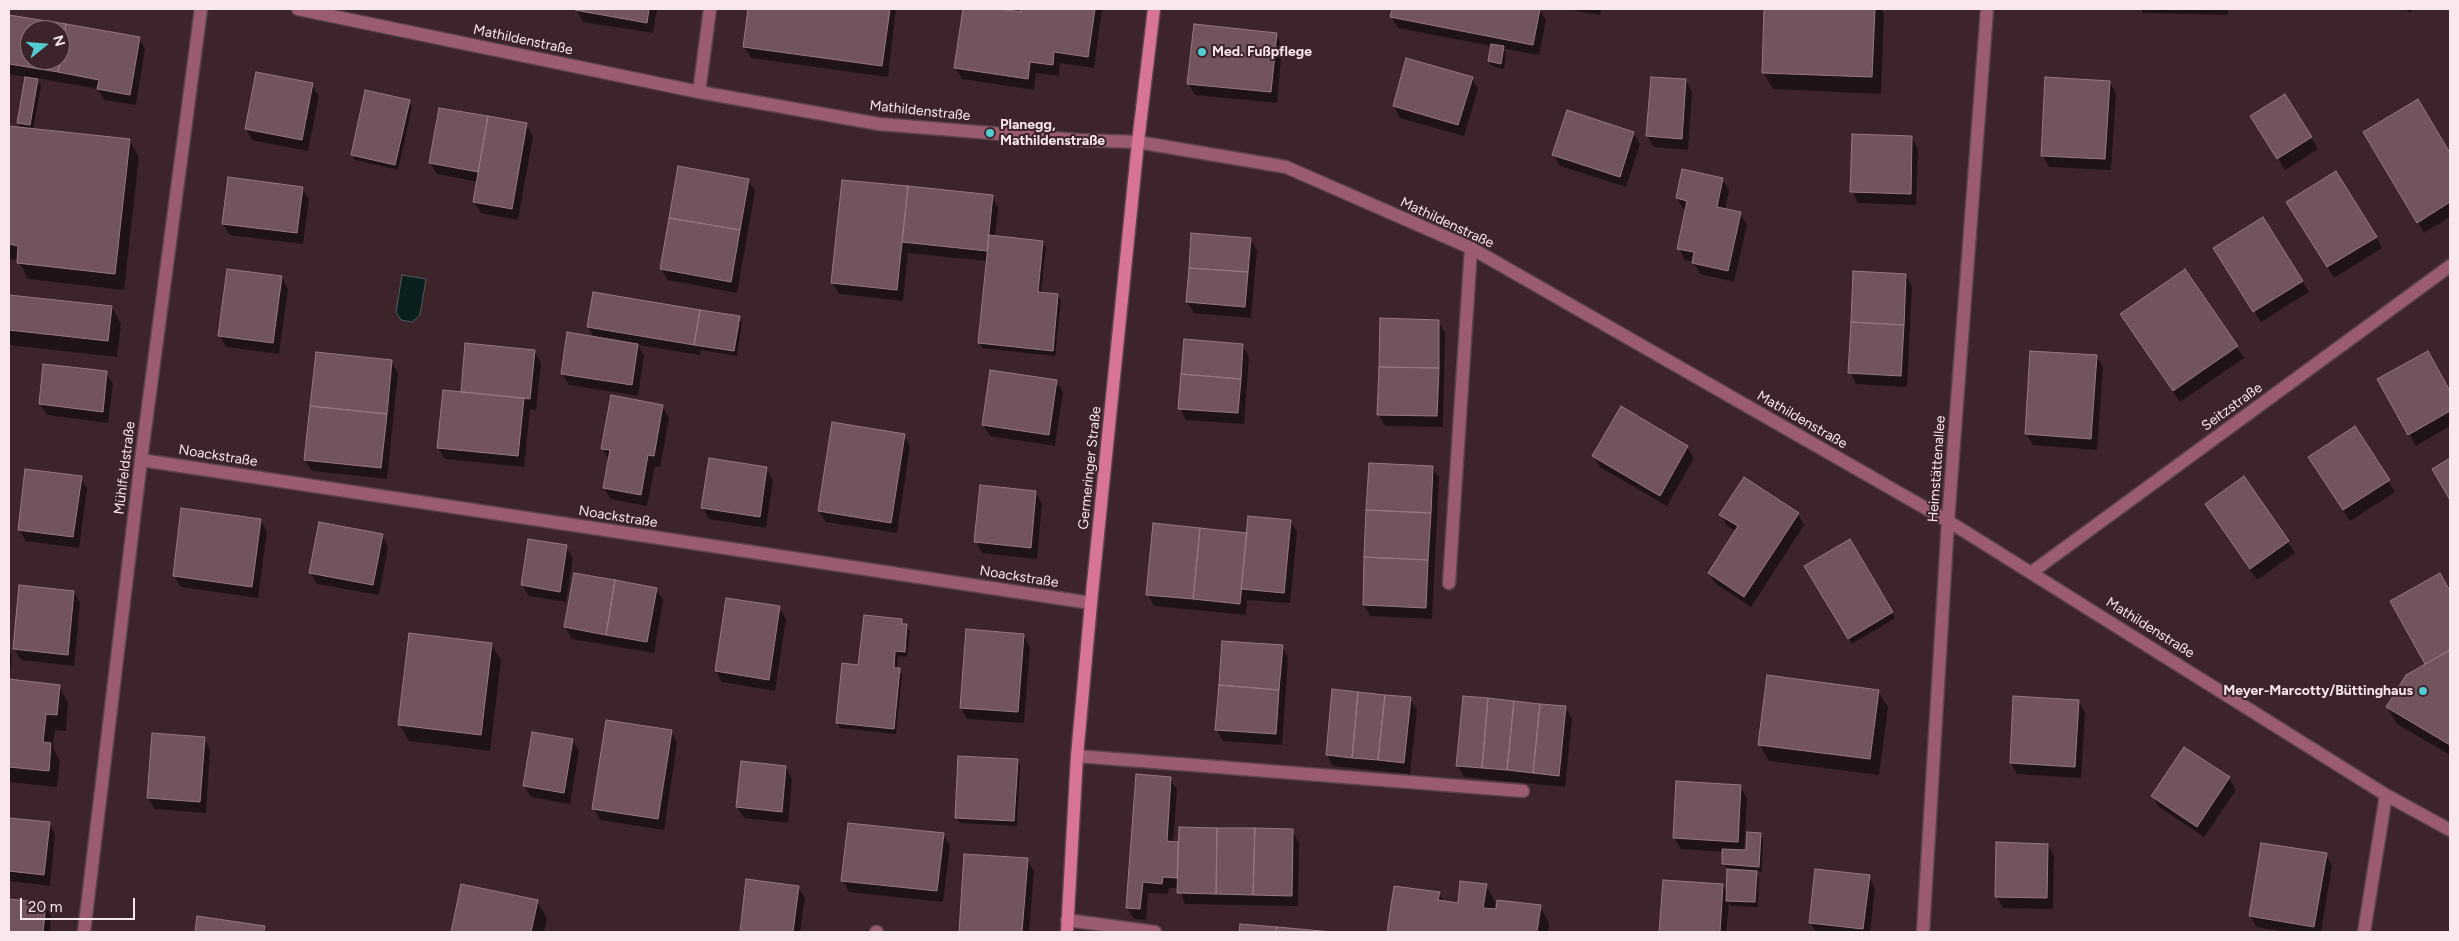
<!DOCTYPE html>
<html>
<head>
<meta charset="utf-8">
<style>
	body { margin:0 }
	#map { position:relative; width:2459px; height:941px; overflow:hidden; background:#3d242b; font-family:Figtree,sans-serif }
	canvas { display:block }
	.frame { position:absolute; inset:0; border:10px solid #f8e7eb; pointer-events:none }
	.north { position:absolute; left:20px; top:20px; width:50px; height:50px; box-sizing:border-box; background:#3d242b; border:1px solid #887278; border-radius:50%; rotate:73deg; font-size:14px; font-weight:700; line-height:20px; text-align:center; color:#f8e7eb }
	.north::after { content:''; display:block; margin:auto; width:18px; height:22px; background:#52ccd0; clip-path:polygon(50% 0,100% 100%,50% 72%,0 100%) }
	.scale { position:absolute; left:20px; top:898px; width:115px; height:22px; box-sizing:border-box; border:2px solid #f8e7eb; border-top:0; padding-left:6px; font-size:15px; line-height:18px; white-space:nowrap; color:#f8e7eb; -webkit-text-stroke:4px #3d242b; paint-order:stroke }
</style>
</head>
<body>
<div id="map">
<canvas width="2459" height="941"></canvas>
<div class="frame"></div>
<div class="north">N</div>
<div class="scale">20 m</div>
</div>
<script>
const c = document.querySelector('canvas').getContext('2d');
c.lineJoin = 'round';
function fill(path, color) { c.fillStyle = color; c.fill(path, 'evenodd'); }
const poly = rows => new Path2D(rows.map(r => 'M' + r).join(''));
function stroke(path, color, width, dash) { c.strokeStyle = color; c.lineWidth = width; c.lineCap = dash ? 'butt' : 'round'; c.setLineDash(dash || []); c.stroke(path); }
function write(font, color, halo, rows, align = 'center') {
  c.font = font + ' Figtree,sans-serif'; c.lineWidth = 4; c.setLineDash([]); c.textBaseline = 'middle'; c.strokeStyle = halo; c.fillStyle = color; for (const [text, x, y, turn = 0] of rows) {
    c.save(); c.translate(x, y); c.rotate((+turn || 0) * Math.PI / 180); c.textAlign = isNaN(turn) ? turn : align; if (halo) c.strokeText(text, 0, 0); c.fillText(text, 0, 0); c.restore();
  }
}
const water = poly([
	[402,275,426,279,420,315,412,322,401,320,396,312,402,275]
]);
const shadow = poly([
	[576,9,657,9,653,33,583,22],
	[749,9,896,9,888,77,751,58,744,47],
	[964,9,992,9,1022,13,1023,9,1102,9,1094,68,1060,63,1059,76,1036,73,1034,90,962,79,955,68],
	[1393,9,1539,9,1546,20,1539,55,1504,49,1506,53,1504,69,1492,66,1489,61,1492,46,1398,28,1391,17],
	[1566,9,1601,9,1600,15],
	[1766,9,1881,9,1884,14,1881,94,1773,89,1763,72],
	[2141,9,2228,9,2228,15,2143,13],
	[2405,9,2413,9,2410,13],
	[9,16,139,38,145,49,136,105,104,100,98,89,36,78,41,86,33,130,129,140,139,157,124,290,28,279,18,260,9,259,9,127,21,128,18,123,26,77,9,74],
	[30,30,60,30,60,60,30,60],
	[1276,34,1282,46,1277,103,1195,95,1188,83],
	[1472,78,1478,89,1464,136,1400,118,1394,106],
	[1686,80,1692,92,1688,150,1654,147,1647,136],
	[2109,82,2116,93,2111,170,2049,167,2043,156],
	[312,84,319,96,308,151,252,140,246,129],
	[2285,96,2318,149,2285,170,2259,128],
	[409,101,412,107,398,170,355,160,352,154],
	[2418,101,2450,155,2450,217,2424,233,2365,133],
	[440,109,526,124,533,136,518,220,481,213,474,202,478,182,437,174,430,163],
	[1633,133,1640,144,1626,187,1560,166,1554,155],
	[1912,138,1918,149,1916,205,1858,203,1852,191],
	[1722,179,1729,190,1725,210,1740,213,1747,225,1734,282,1700,274,1693,262,1685,260,1679,248,1687,210,1684,210,1677,198],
	[748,180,755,191,737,293,668,280,661,269],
	[843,181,992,196,998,208,995,237,1043,242,1046,247,1041,293,1058,295,1061,301,1055,356,982,348,979,343,987,261,908,253,903,301,839,294,832,283],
	[302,188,309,199,303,244,230,235,223,224],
	[2295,213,2376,237,2382,248,2334,278],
	[1250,239,1257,250,1251,318,1194,313,1187,302],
	[2221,260,2302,281,2309,292,2261,322],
	[2185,271,2244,358,2180,402,2121,315],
	[1906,275,1912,286,1907,387,1856,384,1850,372],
	[282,277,288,289,279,354,226,347,220,336],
	[9,296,112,307,121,324,117,357,9,345],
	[739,317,742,322,737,356,701,350,700,355,638,345,644,356,638,396,569,385,562,373,594,338,588,327],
	[1439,322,1445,333,1443,427,1385,426,1379,415],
	[1242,345,1249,357,1244,424,1186,420,1180,408],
	[534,351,541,363,536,410,530,409,524,467,445,459,438,448,462,393],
	[2427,352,2450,393,2450,426,2416,446,2379,379],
	[2096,356,2103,367,2097,450,2033,445,2026,434],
	[391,362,398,373,387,479,312,471,305,460],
	[106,373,113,384,108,423,47,415,40,404],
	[1056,381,1063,392,1055,446,990,436,983,425],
	[662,406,669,418,660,467,655,466,647,506,611,499,604,488,609,460,602,448],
	[904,435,910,446,897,533,826,522,819,511],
	[1687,447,1694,458,1667,506,1600,467,1594,456],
	[1432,467,1439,478,1432,619,1370,616,1364,605],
	[766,468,773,480,766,528,709,519,703,508],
	[2316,468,2388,480,2395,492,2350,521],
	[81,478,87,489,79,548,26,541,19,530],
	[1036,493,1042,504,1037,559,982,553,976,542],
	[2206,504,2288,542,2295,553,2257,580],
	[1798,514,1804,525,1751,607,1716,584,1709,573,1736,531,1727,526,1721,515],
	[260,520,267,531,258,598,181,587,174,576],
	[1290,521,1297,532,1290,603,1247,600,1246,615,1154,606,1148,595,1248,534],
	[382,535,388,547,379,595,317,584,310,572],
	[1849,540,1895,618,1852,644,1806,566],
	[566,547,573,558,566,602,529,596,522,585],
	[2440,574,2450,593,2450,755,2397,724,2387,707,2427,665,2391,601],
	[656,589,663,600,654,653,572,639,565,627],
	[74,592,80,603,74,666,21,660,14,649],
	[779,608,786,619,775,691,722,682,716,671],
	[901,621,910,631,907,657,898,656,897,669,902,675,896,734,840,728,837,723,860,667],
	[1023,635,1030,647,1024,723,967,719,961,708],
	[491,644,501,660,490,751,409,741,399,724],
	[1282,647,1288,658,1282,745,1223,741,1216,729],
	[9,649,12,655,10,681,59,686,68,703,66,731,55,730,53,748,60,761,57,787,9,782],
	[1878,691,1888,707,1879,775,1769,761,1760,745],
	[1410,699,1417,710,1410,774,1333,766,1327,755],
	[2078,701,2085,712,2081,778,2017,774,2011,763],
	[1565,707,1572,719,1565,787,1464,777,1457,765],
	[671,731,677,743,664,830,600,820,594,809],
	[204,738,210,749,206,813,155,809,148,798],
	[573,740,579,751,570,804,531,797,524,786],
	[1017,760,1020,766,1017,826,960,823,956,818],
	[786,767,792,779,788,823,744,818,737,807],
	[1170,778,1177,790,1173,843,1292,831,1299,842,1298,906,1185,904,1179,888,1169,888,1168,894,1148,893,1146,920,1134,919,1127,908],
	[2229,778,2236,790,2204,837,2159,807,2153,796],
	[1678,783,1740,786,1747,798,1744,851,1747,851,1760,834,1763,840,1762,872,1755,871,1759,877,1758,907,1731,906,1729,903,1726,932,1660,932,1664,881,1723,886,1728,895,1729,870,1723,864,1724,852,1681,849,1674,838],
	[9,819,49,823,55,835,50,886,9,881],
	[943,834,950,846,943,902,849,892,843,880],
	[2048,845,2054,856,2053,909,2003,908,1996,896],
	[2326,855,2332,866,2321,932,2287,932,2257,927,2250,916],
	[965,856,1027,860,1034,871,1029,932,960,932],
	[1869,877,1875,888,1870,932,1816,932,1810,923],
	[747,880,798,887,805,898,800,932,741,932],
	[1486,885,1495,901,1494,910,1540,906,1549,923,1548,932,1389,932,1395,887,1439,893,1444,902,1459,904],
	[462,886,537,901,547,918,544,932,452,932],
	[9,901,45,904,51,916,50,932,9,932],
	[198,918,264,927,267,932,196,932],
	[1241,926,1319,932,1240,932]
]);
const building = poly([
	[575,9,649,9,647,23,575,10,575,9],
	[748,9,890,9,882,66,743,47,748,9],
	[963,9,1000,9,1021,12,1021,9,1095,9,1088,57,1054,52,1053,65,1030,62,1028,79,954,68,963,9],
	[1392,9,1540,9,1533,45,1390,17,1392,9],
	[1764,9,1875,9,1872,77,1762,73,1764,9],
	[9,15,66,24,60,59,60,30,30,30,30,60,60,60,58,72,9,64,9,15],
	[66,24,140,37,130,95,97,89,99,80,58,72,66,24],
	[1194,24,1277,33,1271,92,1187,84,1194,24],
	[1491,44,1504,46,1501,64,1488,61,1491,44],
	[1406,58,1473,77,1458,125,1393,106,1406,58],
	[256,72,313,83,302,140,245,129,256,72],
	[25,77,38,79,30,125,17,123,25,77],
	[1651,77,1686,79,1682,139,1646,136,1651,77],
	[2045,77,2110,81,2105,159,2041,156,2045,77],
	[365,90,410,100,395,165,351,155,365,90],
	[2285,94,2312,137,2277,159,2250,116,2285,94],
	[2418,99,2450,153,2450,202,2417,223,2363,132,2418,99],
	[439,108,488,116,478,172,429,163,439,108],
	[1567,110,1634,132,1620,177,1552,155,1567,110],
	[488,116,527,123,512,209,473,202,488,116],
	[9,126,130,139,115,274,17,263,18,246,9,244,9,126],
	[1852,134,1912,136,1911,194,1850,192,1852,134],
	[678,166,749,179,740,230,669,218,678,166],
	[1682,169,1723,178,1717,207,1741,212,1728,271,1692,263,1694,252,1677,249,1687,201,1676,198,1682,169],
	[2336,171,2377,237,2327,267,2286,202,2336,171],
	[228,177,303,187,297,233,222,224,228,177],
	[842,180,908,186,897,290,831,283,842,180],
	[908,186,993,195,987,251,902,242,908,186],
	[2263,217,2303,281,2253,312,2213,248,2263,217],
	[669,218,740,230,731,282,660,269,669,218],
	[1191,233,1251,238,1248,272,1189,268,1191,233],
	[989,235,1043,241,1038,292,1058,294,1053,351,978,343,989,235],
	[1189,268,1248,272,1245,307,1186,302,1189,268],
	[227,269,282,276,273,343,218,336,227,269],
	[2185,269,2238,346,2173,391,2120,314,2185,269],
	[1853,271,1906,274,1904,325,1851,322,1853,271],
	[593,292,700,310,694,345,587,327,593,292],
	[9,295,112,306,108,341,9,330,9,295],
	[700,310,740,316,734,351,694,345,700,310],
	[1380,318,1439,320,1439,368,1379,367,1380,318],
	[1851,322,1904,325,1901,376,1848,373,1851,322],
	[567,332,638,344,632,385,561,374,567,332],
	[1184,339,1243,344,1241,379,1181,374,1184,339],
	[465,343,535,350,530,399,461,392,465,343],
	[2030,351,2097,355,2091,439,2025,434,2030,351],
	[2428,351,2450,391,2450,411,2408,435,2377,379,2428,351],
	[316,352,392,360,387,414,310,406,316,352],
	[43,364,107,371,103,412,39,404,43,364],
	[1379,367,1439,368,1437,416,1377,415,1379,367],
	[990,370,1057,380,1049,435,982,425,990,370],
	[1181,374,1241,379,1238,413,1178,409,1181,374],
	[443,390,524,398,518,456,437,448,443,390],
	[611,395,663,405,654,456,648,455,641,495,603,488,610,450,601,449,611,395],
	[310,406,387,414,381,468,304,460,310,406],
	[1621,406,1688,446,1660,496,1592,456,1621,406],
	[832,422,905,434,891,523,818,511,832,422],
	[2355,426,2390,480,2343,510,2308,457,2355,426],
	[709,458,767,467,760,517,701,508,709,458],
	[2450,458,2450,500,2432,469,2450,458],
	[1369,463,1433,466,1431,513,1366,510,1369,463],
	[25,469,82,476,73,537,18,530,25,469],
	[2244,476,2289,541,2250,569,2205,504,2244,476],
	[1744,477,1799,513,1744,597,1708,573,1738,526,1719,515,1744,477],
	[980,485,1036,491,1031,548,974,542,980,485],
	[181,508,261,519,252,587,173,576,181,508],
	[1366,510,1431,513,1428,560,1364,557,1366,510],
	[1248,516,1291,520,1284,593,1241,589,1248,516],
	[319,522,383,534,373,585,309,573,319,522],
	[1153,523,1200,528,1193,599,1146,595,1153,523],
	[1200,528,1247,533,1240,604,1193,599,1200,528],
	[528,539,567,545,560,592,521,585,528,539],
	[1850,539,1893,612,1848,639,1804,566,1850,539],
	[1364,557,1428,560,1426,608,1363,605,1364,557],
	[574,573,615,580,606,635,564,627,574,573],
	[2440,573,2450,591,2450,650,2425,664,2390,601,2440,573],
	[615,580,657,588,647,642,606,635,615,580],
	[19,585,74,591,68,655,13,649,19,585],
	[726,598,780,606,769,680,715,671,726,598],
	[864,615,902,619,902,624,907,624,905,652,895,651,894,668,900,668,894,729,836,723,842,663,858,665,864,615],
	[966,629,1024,634,1018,712,960,708,966,629],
	[409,633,492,643,481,735,398,725,409,633],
	[1222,641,1283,645,1279,690,1219,685,1222,641],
	[2450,650,2450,745,2386,707,2406,675,2450,650],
	[1767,675,1879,690,1870,759,1758,745,1767,675],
	[9,679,60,685,57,715,46,714,43,742,51,743,49,771,9,767,9,679],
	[1219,685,1279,690,1276,734,1215,730,1219,685],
	[1332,689,1358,692,1352,758,1326,755,1332,689],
	[1358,692,1385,695,1378,760,1352,758,1358,692],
	[1385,695,1411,697,1404,763,1378,760,1385,695],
	[1463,696,1488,698,1482,768,1456,766,1463,696],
	[2013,696,2079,700,2075,767,2010,763,2013,696],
	[1488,698,1514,701,1507,770,1482,768,1488,698],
	[1514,701,1540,704,1533,773,1507,770,1514,701],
	[1540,704,1566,706,1559,776,1533,773,1540,704],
	[606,720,672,730,658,819,592,809,606,720],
	[532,732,573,739,564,793,523,786,532,732],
	[152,733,205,737,200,802,147,798,152,733],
	[2184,747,2230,777,2197,827,2151,796,2184,747],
	[958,756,1018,759,1014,821,955,818,958,756],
	[741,761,786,766,782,812,736,807,741,761],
	[1136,774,1171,777,1167,841,1178,842,1177,878,1163,877,1162,884,1143,882,1140,909,1126,908,1136,774],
	[1676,781,1741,785,1738,842,1673,838,1676,781],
	[9,818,50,822,44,875,9,871,9,818],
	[848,823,944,833,937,891,841,881,848,823],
	[1179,827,1217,828,1216,894,1177,893,1179,827],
	[1217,828,1255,828,1253,895,1216,894,1217,828],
	[1255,828,1293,829,1292,896,1253,895,1255,828],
	[1747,832,1761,833,1759,867,1722,864,1722,849,1746,850,1747,832],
	[1996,842,2048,844,2047,898,1995,897,1996,842],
	[2261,843,2327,853,2314,927,2249,916,2261,843],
	[964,854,1028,858,1022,932,959,932,964,854],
	[1727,869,1757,871,1755,902,1726,901,1727,869],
	[1815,869,1870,875,1863,929,1809,923,1815,869],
	[746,879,799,886,793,932,740,932,746,879],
	[1663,880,1723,884,1720,932,1659,932,1663,880],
	[1460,881,1487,884,1483,908,1496,909,1497,900,1541,905,1537,932,1387,932,1394,886,1440,892,1438,900,1458,903,1460,881],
	[461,884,538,900,531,932,451,932,461,884],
	[9,899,46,903,43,932,9,932,9,899],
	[197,916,265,926,264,932,195,932,197,916],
	[1240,924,1277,927,1276,932,1239,932,1240,924],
	[1277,927,1333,932,1276,932,1277,927]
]);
const lane = poly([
	[1449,583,1471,248],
	[1077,756,1523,791],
	[1067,920,1155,932],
	[876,932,877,932]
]);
const street = poly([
	[298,9,699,92,879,124,1077,140,1138,142,1286,167,1471,248,1492,260,1948,521,2386,795,2450,830],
	[699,92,710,9],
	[141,460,1091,603],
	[2032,572,2450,266],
	[84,932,141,460,201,9],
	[1923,932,1948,521,1987,9],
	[2364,932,2386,795]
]);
const secondary = poly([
	[1067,932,1077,756,1091,603,1138,142,1154,9]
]);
const markers = [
	[1202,52,5,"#52ccd0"],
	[990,133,5,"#52ccd0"],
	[2423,691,5,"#52ccd0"]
];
const streetNames = [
	["Mathildenstraße",523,40,12],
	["Mathildenstraße",920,111,6],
	["Mathildenstraße",1447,223,25],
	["Seitzstraße",2232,407,-36],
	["Mathildenstraße",1802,420,30],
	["Noackstraße",218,456,9],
	["Mühlfeldstraße",125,468,-83],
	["Germeringer Straße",1090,468,-84],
	["Heimstättenallee",1937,469,-86],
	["Noackstraße",618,517,9],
	["Noackstraße",1019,577,9],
	["Mathildenstraße",2150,628,32]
];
const poiNames = [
	["Med. Fußpflege",1212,52],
	["Planegg,",1000,125],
	["Mathildenstraße",1000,141],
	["Meyer-Marcotty/Büttinghaus",2413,691,"right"]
];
fill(water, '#0b1f1f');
stroke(water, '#525b5c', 1);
fill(shadow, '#0007');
fill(building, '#71545c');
stroke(building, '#977880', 1);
stroke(lane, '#5b434a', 15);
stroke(street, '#5b434a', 15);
stroke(secondary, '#5b434a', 15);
stroke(lane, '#9b5c6f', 12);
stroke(street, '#9b5c6f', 12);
stroke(secondary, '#d97594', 12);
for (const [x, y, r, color] of markers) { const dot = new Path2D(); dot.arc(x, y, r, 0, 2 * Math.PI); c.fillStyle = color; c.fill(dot); stroke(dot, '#3d242b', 2); }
write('14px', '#f8e7eb', '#3d242b', streetNames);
write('bold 14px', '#f8e7eb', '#3d242b', poiNames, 'left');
</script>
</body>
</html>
